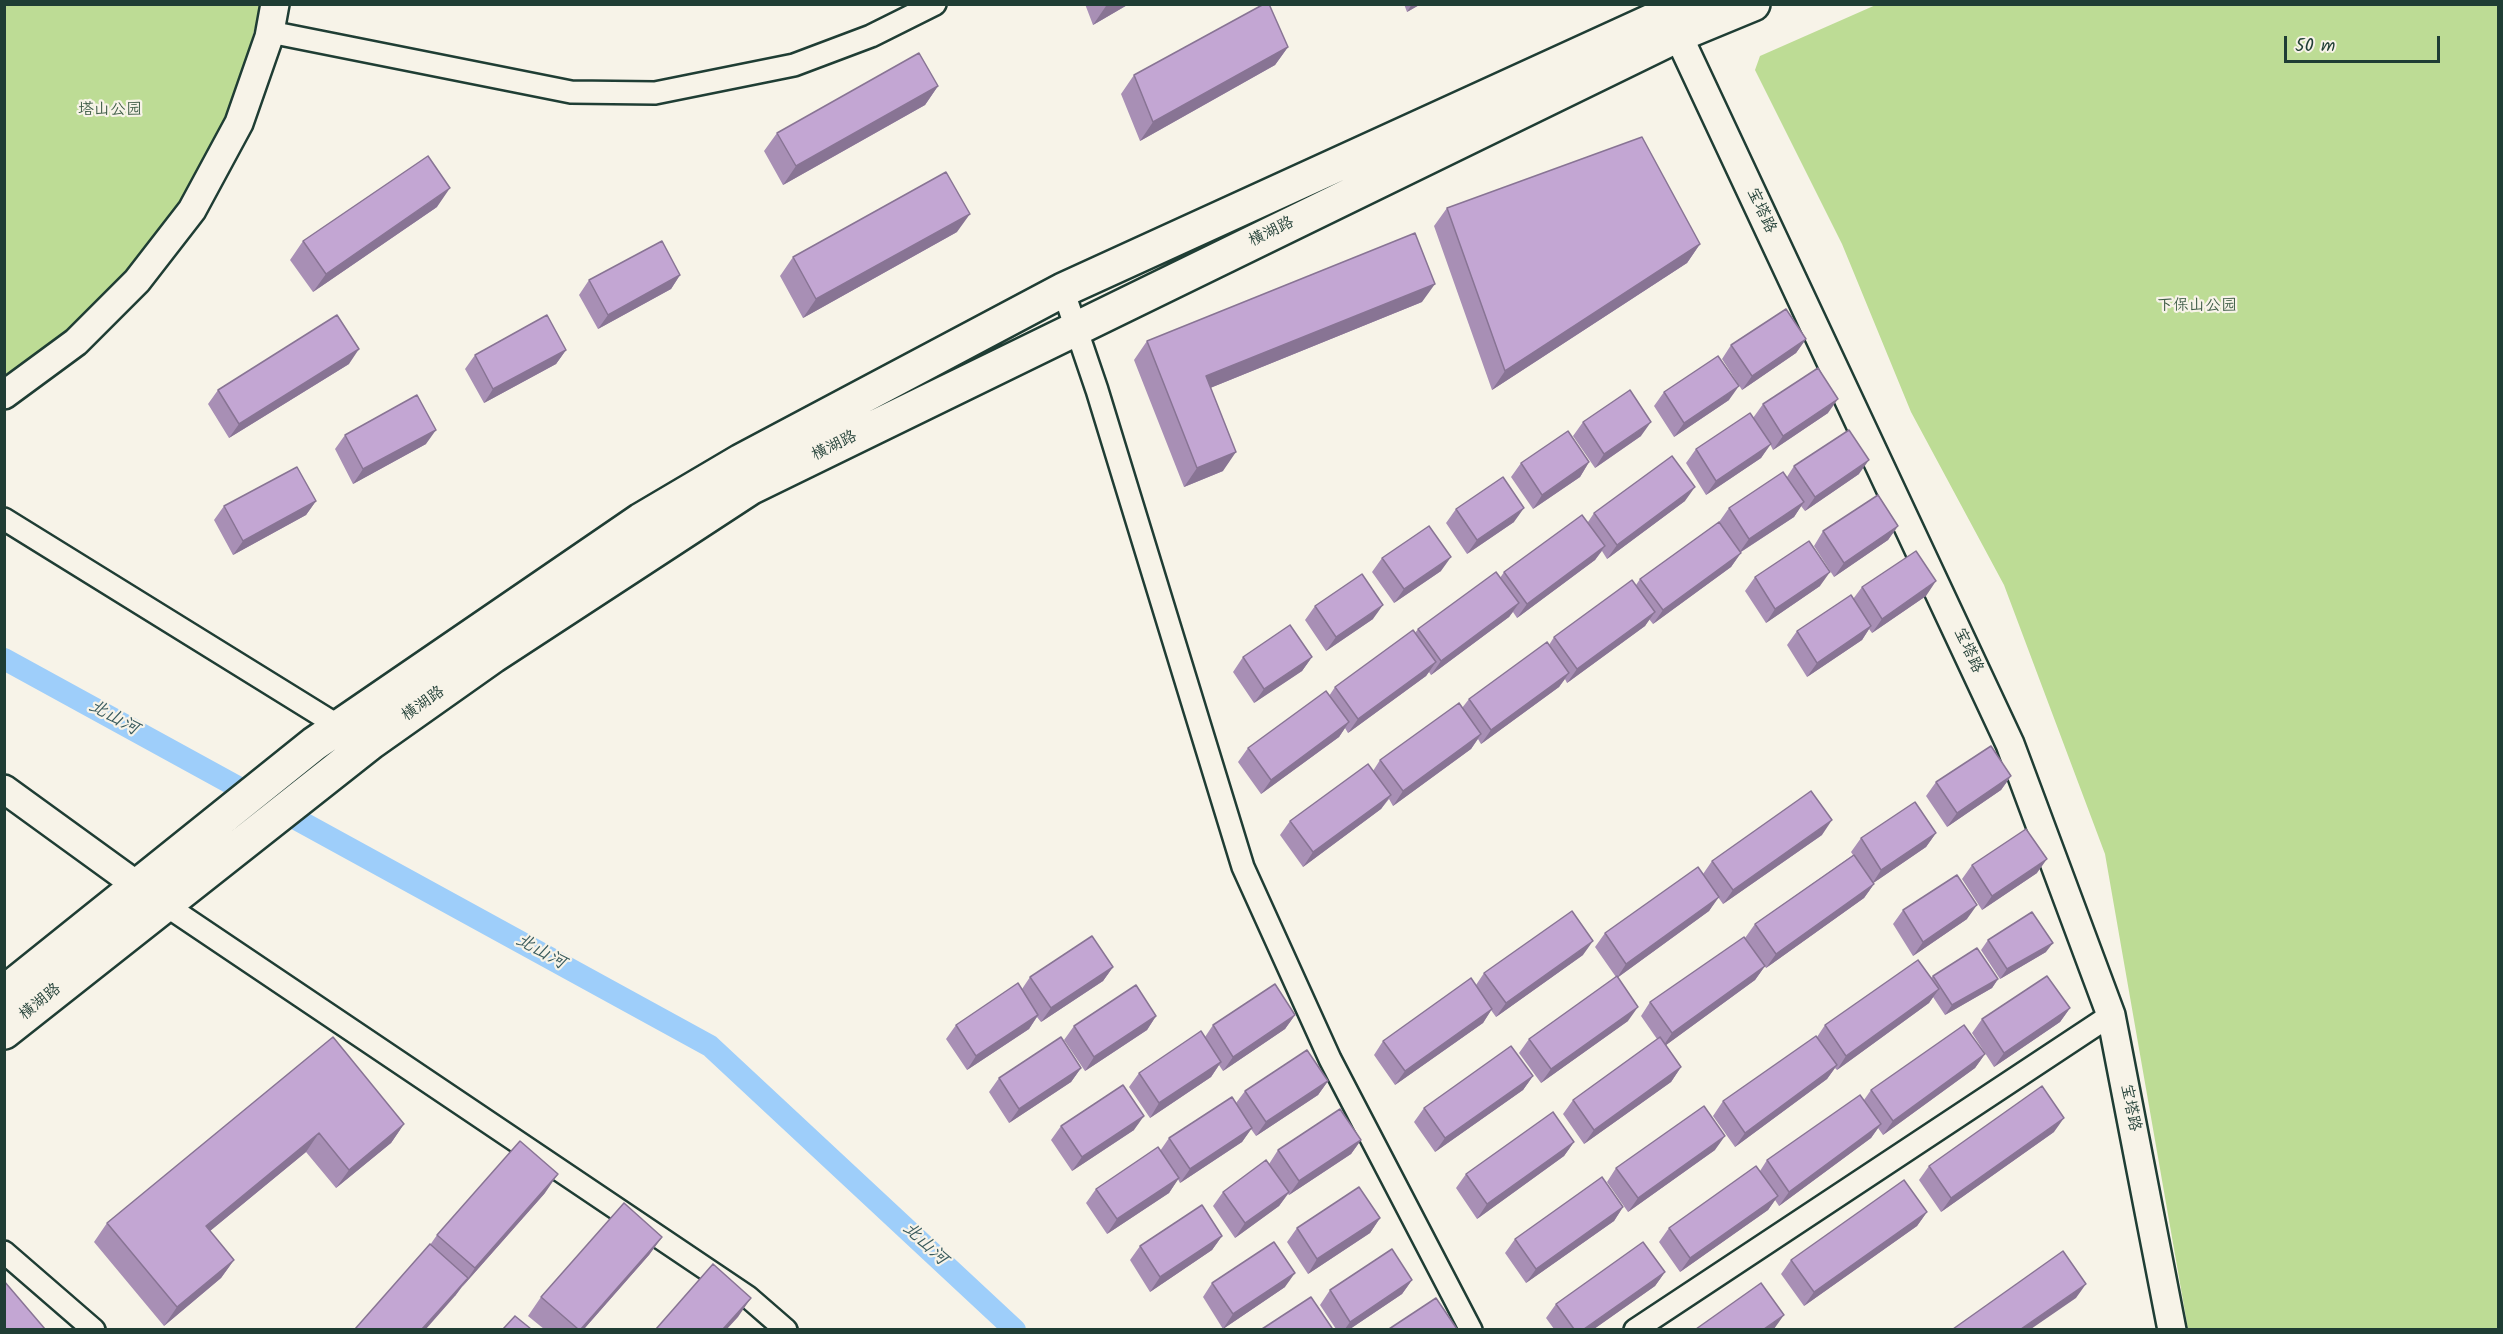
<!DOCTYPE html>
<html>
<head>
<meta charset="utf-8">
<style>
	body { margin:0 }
	#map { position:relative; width:2503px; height:1334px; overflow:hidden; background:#f7f3e8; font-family:Kalam,sans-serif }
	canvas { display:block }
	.frame { position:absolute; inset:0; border:6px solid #1f3d34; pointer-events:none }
	.scale { position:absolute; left:2284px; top:36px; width:156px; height:27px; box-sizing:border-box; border:3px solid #1f3d34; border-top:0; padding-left:8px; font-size:18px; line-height:21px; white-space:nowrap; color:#1f3d34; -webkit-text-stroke:4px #f7f3e8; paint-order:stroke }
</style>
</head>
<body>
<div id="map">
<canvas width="2503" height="1334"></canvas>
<div class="frame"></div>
<div class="scale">50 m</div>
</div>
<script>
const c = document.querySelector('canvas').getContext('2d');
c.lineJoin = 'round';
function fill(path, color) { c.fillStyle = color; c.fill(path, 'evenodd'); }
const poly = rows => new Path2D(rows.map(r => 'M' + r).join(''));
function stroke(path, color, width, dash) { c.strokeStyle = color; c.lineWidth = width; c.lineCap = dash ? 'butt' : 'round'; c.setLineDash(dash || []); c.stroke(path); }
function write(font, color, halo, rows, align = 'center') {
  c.font = font + ' Kalam,"LXGW WenKai TC",sans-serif'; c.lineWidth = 4.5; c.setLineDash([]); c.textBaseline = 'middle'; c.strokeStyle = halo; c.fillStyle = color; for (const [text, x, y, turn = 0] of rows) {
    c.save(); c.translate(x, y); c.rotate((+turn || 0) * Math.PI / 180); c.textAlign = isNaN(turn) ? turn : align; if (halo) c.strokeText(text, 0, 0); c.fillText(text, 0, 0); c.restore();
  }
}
const green = poly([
	[1878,4,2498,5,2498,1329,2188,1329,2105,854,2004,585,1911,412,1842,244,1755,70,1760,56],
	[5,5,261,5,234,104,185,199,127,274,64,339,5,377]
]);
const canal = poly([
	[4,659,710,1046,1015,1330]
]);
const minor = poly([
	[270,32,571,92,655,93,794,65,871,36,935,4],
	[1063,290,1097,390,1243,867,1330,1059,1471,1330],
	[4,519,340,727],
	[164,904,748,1297,786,1330],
	[4,1252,94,1330],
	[1635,1330,2111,1015]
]);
const tertiary = poly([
	[1673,17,1678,35,2010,744,2111,1015,2172,1330],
	[4,395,76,342,137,281,192,210,239,123,269,37,275,4],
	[4,789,153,897]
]);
const trunk = poly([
	[4,993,314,744,641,520,741,461,1063,290,1689,4],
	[4,1032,370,743,493,656,750,488,1678,35,1753,4]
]);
const wall = poly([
	[1085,4,1129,4,1093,25],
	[1404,4,1421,4,1407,12],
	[1288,47,1275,65,1140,141,1121,94,1134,75],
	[938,86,925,105,783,185,764,151,777,133],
	[437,207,313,292,290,260,303,241],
	[1447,208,1700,244,1687,263,1492,390,1434,226],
	[957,232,803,318,780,276,793,257],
	[680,275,671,289,598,329,579,295,589,280],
	[1422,302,1210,388,1223,471,1184,487,1134,360,1147,341],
	[1806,339,1796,353,1742,390,1722,359,1731,345],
	[566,350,556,364,484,403,465,369,475,355],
	[349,364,229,438,208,404,218,390],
	[1664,392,1729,400,1674,437,1654,406],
	[1763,404,1828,413,1773,450,1770,444,1761,458,1706,495,1686,463,1696,449,1753,418],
	[1583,422,1641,436,1595,468,1573,436],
	[345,435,426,444,353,484,335,449],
	[1589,462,1580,477,1533,509,1511,477,1521,463],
	[1794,466,1859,474,1805,511,1801,506,1794,517,1741,552,1731,567,1653,624,1649,619,1645,626,1567,683,1565,679,1559,687,1481,744,1478,739,1471,749,1393,806,1389,799,1381,809,1303,867,1280,835,1290,821,1373,771,1380,760,1462,708,1469,699,1549,645,1554,637,1636,585,1640,579,1719,522,1729,508,1787,477],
	[316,501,306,515,233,555,214,520,224,506],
	[1685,501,1607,559,1602,551,1595,560,1517,618,1513,612,1509,617,1431,675,1429,672,1426,676,1348,733,1345,728,1339,737,1261,794,1238,762,1248,748,1329,696,1335,687,1415,633,1418,629,1500,578,1504,572,1588,522,1594,513],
	[1456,509,1514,522,1467,554,1446,523],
	[1898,526,1888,540,1834,577,1814,546,1823,531],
	[1382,558,1441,571,1394,603,1372,572],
	[1755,577,1820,586,1766,623,1745,591],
	[1862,587,1926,596,1872,633,1869,629,1862,640,1807,677,1787,645,1797,631,1853,599],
	[1315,606,1373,619,1326,651,1305,620],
	[1243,657,1312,657,1302,671,1254,703,1233,672],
	[2011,776,2001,790,1947,827,1926,796,1936,782],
	[1936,833,1926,847,1873,883,1874,884,1864,898,1766,968,1752,948,1765,966,1755,980,1666,1045,1681,1067,1671,1082,1584,1144,1563,1114,1573,1100,1657,1039,1641,1016,1650,1002,1745,938,1755,924,1853,855,1851,852,1861,838],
	[1822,835,1723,904,1718,897,1709,911,1617,978,1628,1021,1541,1083,1519,1053,1529,1039,1616,977,1595,947,1605,933,1703,874,1712,861],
	[1972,865,2037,873,1982,910,1962,879],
	[1903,910,1967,919,1913,956,1893,924],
	[1988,940,2046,952,2000,979,1981,950],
	[1583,955,1496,1017,1491,1010,1483,1023,1395,1085,1374,1055,1383,1041,1476,985,1484,973],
	[1113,967,1103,981,1041,1022,1037,1017,1029,1029,967,1070,946,1039,956,1025,1022,989,1030,977],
	[1933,976,1998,979,1992,988,1945,1015,1933,997,1929,1003,1837,1070,1835,1068,1827,1079,1735,1147,1713,1116,1723,1101,1817,1037,1825,1025,1931,978],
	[2070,1008,2060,1022,1994,1067,1972,1033,1982,1019],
	[1295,1015,1285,1029,1223,1071,1219,1065,1211,1077,1150,1118,1129,1087,1139,1073,1205,1037,1213,1025],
	[1156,1016,1147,1030,1085,1071,1064,1040,1074,1026],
	[333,1037,404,1124,391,1143,336,1188,306,1152,210,1231,234,1260,221,1278,164,1326,94,1242,107,1223],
	[1985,1054,1975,1068,1883,1135,1878,1128,1871,1138,1779,1206,1775,1200,1768,1210,1680,1272,1659,1242,1669,1228,1760,1171,1767,1160,1864,1100,1871,1090],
	[1081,1068,1071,1082,1009,1123,989,1092,999,1078],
	[1533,1076,1523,1090,1435,1152,1414,1122,1424,1108],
	[1328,1081,1318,1095,1256,1136,1251,1129,1242,1142,1180,1183,1178,1179,1169,1193,1107,1234,1086,1203,1096,1189,1160,1151,1169,1138,1236,1103,1245,1091],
	[1061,1126,1134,1130,1072,1171,1051,1140],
	[2054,1132,1941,1212,1919,1180,1929,1166],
	[1361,1140,1351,1154,1289,1195,1288,1194,1279,1206,1235,1238,1213,1206,1223,1192,1269,1164,1278,1150],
	[1574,1142,1564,1156,1477,1219,1456,1188,1466,1174],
	[1715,1150,1628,1212,1607,1182,1616,1168],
	[545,1193,462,1287,455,1296,430,1245,437,1235],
	[1623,1207,1614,1221,1526,1283,1505,1253,1515,1239],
	[1927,1212,1917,1226,1804,1306,1781,1274,1791,1260],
	[1380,1218,1370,1233,1308,1274,1287,1242,1297,1228],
	[1222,1236,1212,1250,1150,1292,1130,1260,1140,1246],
	[662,1237,649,1255,584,1329,544,1329,528,1316,541,1297],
	[1665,1272,1655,1286,1594,1329,1554,1329,1546,1318,1556,1304],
	[1412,1280,1402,1294,1350,1329,1336,1329,1320,1305,1330,1290],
	[1212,1283,1285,1287,1223,1329,1203,1297]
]);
const shadedWall = poly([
	[1109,4,1129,4,1093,25,1106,6],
	[1412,4,1421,4,1407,12],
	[1288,47,1275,65,1140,141,1153,122],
	[938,86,925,105,783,185,796,166],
	[450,188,437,207,313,292,326,274],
	[970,214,957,232,803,318,816,299],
	[1700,244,1687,263,1492,390,1505,371],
	[680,275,671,289,598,329,608,315],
	[1435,284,1422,302,1193,395,1206,376],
	[1806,339,1796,353,1742,390,1752,376],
	[359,349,349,364,229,438,239,424],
	[566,350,556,364,484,403,493,389],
	[1739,386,1729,400,1674,437,1684,423],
	[1838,399,1828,413,1773,450,1783,436],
	[1651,422,1641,436,1595,468,1604,454],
	[436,430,426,444,353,484,363,469],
	[1771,444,1761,458,1706,495,1716,481],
	[1236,452,1223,471,1184,487,1197,468],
	[1869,460,1859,474,1805,511,1815,497],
	[1589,462,1580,477,1533,509,1542,495],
	[1695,487,1685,501,1607,559,1617,545],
	[316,501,306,515,233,555,243,541],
	[1804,502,1794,517,1739,553,1749,539],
	[1524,508,1514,522,1467,554,1477,540],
	[1898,526,1888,540,1834,577,1844,563],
	[1605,546,1595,560,1517,618,1527,604],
	[1741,553,1731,567,1653,624,1663,610],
	[1451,557,1441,571,1394,603,1404,589],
	[1830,572,1820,586,1766,623,1775,609],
	[1936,581,1926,596,1872,633,1882,619],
	[1519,603,1509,617,1431,675,1441,661],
	[1383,605,1373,619,1326,651,1336,637],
	[1655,612,1645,626,1567,683,1577,669],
	[1871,626,1862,640,1807,677,1817,663],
	[1312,657,1302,671,1254,703,1264,689],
	[1436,662,1426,676,1348,733,1358,719],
	[1569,673,1559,687,1481,744,1491,730],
	[1349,722,1339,737,1261,794,1271,780],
	[1481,734,1471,749,1393,806,1403,791],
	[2011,776,2001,790,1947,827,1957,813],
	[1391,795,1381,809,1303,867,1313,852],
	[1832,820,1822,835,1723,904,1733,890],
	[1936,833,1926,847,1872,884,1881,870],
	[2047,859,2037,873,1982,910,1992,896],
	[1874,884,1864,898,1766,968,1776,954],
	[1719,897,1709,911,1617,978,1626,964],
	[1977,905,1967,919,1913,956,1923,942],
	[1593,941,1583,955,1496,1017,1506,1003],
	[2053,943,2046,952,2000,979,2007,969],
	[1765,966,1755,980,1662,1048,1672,1033],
	[1113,967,1103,981,1041,1022,1051,1008],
	[1998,979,1992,988,1945,1015,1952,1005],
	[1939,989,1929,1003,1837,1070,1846,1056],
	[1638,1007,1628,1021,1541,1083,1551,1069],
	[2070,1008,2060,1022,1994,1067,2004,1053],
	[1492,1009,1483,1023,1395,1085,1405,1071],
	[1038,1015,1029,1029,967,1070,976,1056],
	[1295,1015,1285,1029,1223,1071,1233,1057],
	[1156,1016,1147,1030,1085,1071,1094,1057],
	[1985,1054,1975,1068,1883,1135,1893,1121],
	[1221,1062,1211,1077,1150,1118,1159,1103],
	[1837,1065,1827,1079,1735,1147,1745,1133],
	[1681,1067,1671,1082,1584,1144,1594,1130],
	[1081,1068,1071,1082,1009,1123,1019,1109],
	[1533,1076,1523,1090,1435,1152,1445,1138],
	[1328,1081,1318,1095,1256,1136,1266,1122],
	[1144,1116,1134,1130,1072,1171,1082,1157],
	[2064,1118,2054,1132,1941,1212,1951,1198],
	[404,1124,391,1143,336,1188,349,1170],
	[1881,1124,1871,1138,1779,1206,1789,1192],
	[1252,1128,1242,1142,1180,1183,1190,1169],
	[319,1133,306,1152,193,1245,206,1226],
	[1725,1136,1715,1150,1628,1212,1638,1198],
	[1361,1140,1351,1154,1289,1195,1299,1181],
	[1574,1142,1564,1156,1477,1219,1487,1204],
	[558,1174,545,1193,462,1287,475,1268],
	[1179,1178,1169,1193,1107,1234,1117,1219],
	[1289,1192,1279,1206,1235,1238,1245,1223],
	[1778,1196,1768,1210,1680,1272,1690,1258],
	[1623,1207,1614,1221,1526,1283,1536,1269],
	[1927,1212,1917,1226,1804,1306,1814,1292],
	[1380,1218,1370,1233,1308,1274,1317,1259],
	[1222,1236,1212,1250,1150,1292,1160,1277],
	[662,1237,649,1255,584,1329,581,1329],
	[234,1260,221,1278,164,1326,177,1307],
	[1665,1272,1655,1286,1594,1329,1584,1329],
	[1295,1273,1285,1287,1223,1329,1233,1314],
	[468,1278,455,1296,426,1329,422,1329],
	[1412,1280,1402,1294,1350,1329,1345,1329,1350,1322],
	[2086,1284,2076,1298,2031,1329,2021,1329],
	[751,1298,738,1317,727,1329,723,1329],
	[1784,1315,1774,1329,1764,1329]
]);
const building = poly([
	[1264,4,1269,4,1288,47,1153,122,1134,75,1264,4],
	[919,53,938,86,796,166,777,133,919,53],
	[1642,137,1700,244,1505,371,1447,208,1642,137],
	[428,156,450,188,326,274,303,241,428,156],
	[946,172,970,214,816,299,793,257,946,172],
	[1415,233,1435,284,1206,376,1236,452,1197,468,1147,341,1415,233],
	[662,241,680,275,608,315,589,280,662,241],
	[1786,309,1806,339,1752,376,1731,345,1786,309],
	[337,315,359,349,239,424,218,390,337,315],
	[547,315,566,350,493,389,475,355,547,315],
	[1718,356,1739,386,1684,423,1664,392,1718,356],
	[1818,368,1838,399,1783,436,1763,404,1818,368],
	[1630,390,1651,422,1604,454,1583,422,1630,390],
	[417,395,436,430,363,469,345,435,417,395],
	[1750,413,1771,444,1716,481,1696,449,1750,413],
	[1849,430,1869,460,1815,497,1794,466,1849,430],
	[1568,431,1589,462,1542,495,1521,463,1568,431],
	[1672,456,1695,487,1617,545,1594,513,1672,456],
	[297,467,316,501,243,541,224,506,297,467],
	[1783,472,1804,502,1749,539,1729,508,1783,472],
	[1503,477,1524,508,1477,540,1456,509,1503,477],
	[1878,495,1898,526,1844,563,1823,531,1878,495],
	[1582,515,1605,546,1527,604,1504,572,1582,515],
	[1719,522,1741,553,1663,610,1640,579,1719,522],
	[1429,526,1451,557,1404,589,1382,558,1429,526],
	[1809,541,1830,572,1775,609,1755,577,1809,541],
	[1916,551,1936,581,1882,619,1862,587,1916,551],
	[1496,572,1519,603,1441,661,1418,629,1496,572],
	[1362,574,1383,605,1336,637,1315,606,1362,574],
	[1632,580,1655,612,1577,669,1554,637,1632,580],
	[1851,595,1871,626,1817,663,1797,631,1851,595],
	[1290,625,1312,657,1264,689,1243,657,1290,625],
	[1413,630,1436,662,1358,719,1335,687,1413,630],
	[1547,642,1569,673,1491,730,1469,699,1547,642],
	[1326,691,1349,722,1271,780,1248,748,1326,691],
	[1459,703,1481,734,1403,791,1380,760,1459,703],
	[1991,746,2011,776,1957,813,1936,782,1991,746],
	[1368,764,1391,795,1313,852,1290,821,1368,764],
	[1811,791,1832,820,1733,890,1712,861,1811,791],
	[1915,802,1936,833,1881,870,1861,838,1915,802],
	[2026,829,2047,859,1992,896,1972,865,2026,829],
	[1854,855,1874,884,1776,954,1755,924,1854,855],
	[1698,867,1719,897,1626,964,1605,933,1698,867],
	[1957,875,1977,905,1923,942,1903,910,1957,875],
	[1572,911,1593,941,1506,1003,1484,973,1572,911],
	[2032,912,2053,943,2007,969,1988,940,2032,912],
	[1092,936,1113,967,1051,1008,1030,977,1092,936],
	[1744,937,1765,966,1672,1033,1650,1002,1744,937],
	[1977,948,1998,979,1952,1005,1933,976,1977,948],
	[1918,960,1939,989,1846,1056,1825,1025,1918,960],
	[1617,976,1638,1007,1551,1069,1529,1039,1617,976],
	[2047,976,2070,1008,2004,1053,1982,1019,2047,976],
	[1471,978,1492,1009,1405,1071,1383,1041,1471,978],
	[1018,983,1038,1015,976,1056,956,1025,1018,983],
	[1275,984,1295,1015,1233,1057,1213,1025,1275,984],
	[1136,985,1156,1016,1094,1057,1074,1026,1136,985],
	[1964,1025,1985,1054,1893,1121,1871,1090,1964,1025],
	[1201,1031,1221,1062,1159,1103,1139,1073,1201,1031],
	[1816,1036,1837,1065,1745,1133,1723,1101,1816,1036],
	[333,1037,404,1124,349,1170,319,1133,206,1226,234,1260,177,1307,107,1223,333,1037],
	[1061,1037,1081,1068,1019,1109,999,1078,1061,1037],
	[1660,1037,1681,1067,1594,1130,1573,1100,1660,1037],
	[1511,1046,1533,1076,1445,1138,1424,1108,1511,1046],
	[1307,1050,1328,1081,1266,1122,1245,1091,1307,1050],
	[1123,1085,1144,1116,1082,1157,1061,1126,1123,1085],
	[2042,1086,2064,1118,1951,1198,1929,1166,2042,1086],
	[1860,1095,1881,1124,1789,1192,1767,1160,1860,1095],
	[1232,1097,1252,1128,1190,1169,1169,1138,1232,1097],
	[1704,1106,1725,1136,1638,1198,1616,1168,1704,1106],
	[1340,1109,1361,1140,1299,1181,1278,1150,1340,1109],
	[1553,1112,1574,1142,1487,1204,1466,1174,1553,1112],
	[520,1141,558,1174,475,1268,437,1235,520,1141],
	[1158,1147,1179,1178,1117,1219,1096,1189,1158,1147],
	[1266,1160,1289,1192,1245,1223,1223,1192,1266,1160],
	[1756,1166,1778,1196,1690,1258,1669,1228,1756,1166],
	[1602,1177,1623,1207,1536,1269,1515,1239,1602,1177],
	[1904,1180,1927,1212,1814,1292,1791,1260,1904,1180],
	[1359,1187,1380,1218,1317,1259,1297,1228,1359,1187],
	[624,1203,662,1237,581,1329,578,1329,541,1297,624,1203],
	[1202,1205,1222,1236,1160,1277,1140,1246,1202,1205],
	[1274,1242,1295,1273,1233,1314,1212,1283,1274,1242],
	[1643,1242,1665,1272,1584,1329,1574,1329,1556,1304,1643,1242],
	[430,1244,468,1278,422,1329,355,1329,430,1244],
	[1392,1249,1412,1280,1350,1322,1330,1290,1392,1249],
	[2063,1251,2086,1284,2021,1329,1953,1329,2063,1251],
	[713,1264,751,1298,723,1329,656,1329,713,1264],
	[4,1281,45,1329,4,1329,4,1281],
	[1761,1283,1784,1315,1764,1329,1696,1329,1761,1283],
	[1311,1297,1332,1328,1329,1329,1262,1329,1311,1297],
	[1436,1298,1457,1329,1389,1329,1436,1298],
	[515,1316,531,1329,503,1329,515,1316]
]);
const parkNames = [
	["塔山公园",110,111],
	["下保山公园",2197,307]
];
const streetNames = [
	["宝塔路",1760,211,65],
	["横湖路",1272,233,-26],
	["横湖路",835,447,-26],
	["宝塔路",1967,651,65],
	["横湖路",424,705,-35],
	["横湖路",41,1003,-39],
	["宝塔路",2129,1108,79]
];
const waterNames = [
	["北山河",113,719,29],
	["北山河",540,953,29],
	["北山河",924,1245,43]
];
fill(green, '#bddc95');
stroke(canal, '#9ecefa', 22);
stroke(minor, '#1f3d34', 26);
stroke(tertiary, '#1f3d34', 32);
stroke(trunk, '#1f3d34', 38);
stroke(minor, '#f7f3e8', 21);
stroke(tertiary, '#f7f3e8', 27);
stroke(trunk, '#f7f3e8', 33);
fill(wall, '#a88fb5');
fill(shadedWall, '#887494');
fill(building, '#c3a6d3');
stroke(building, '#887494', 1.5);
write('16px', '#3f5d47', '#f7f3e8', parkNames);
write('16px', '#1f3d34', '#f7f3e8', streetNames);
write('italic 18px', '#385a5c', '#f7f3e8', waterNames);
</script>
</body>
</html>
